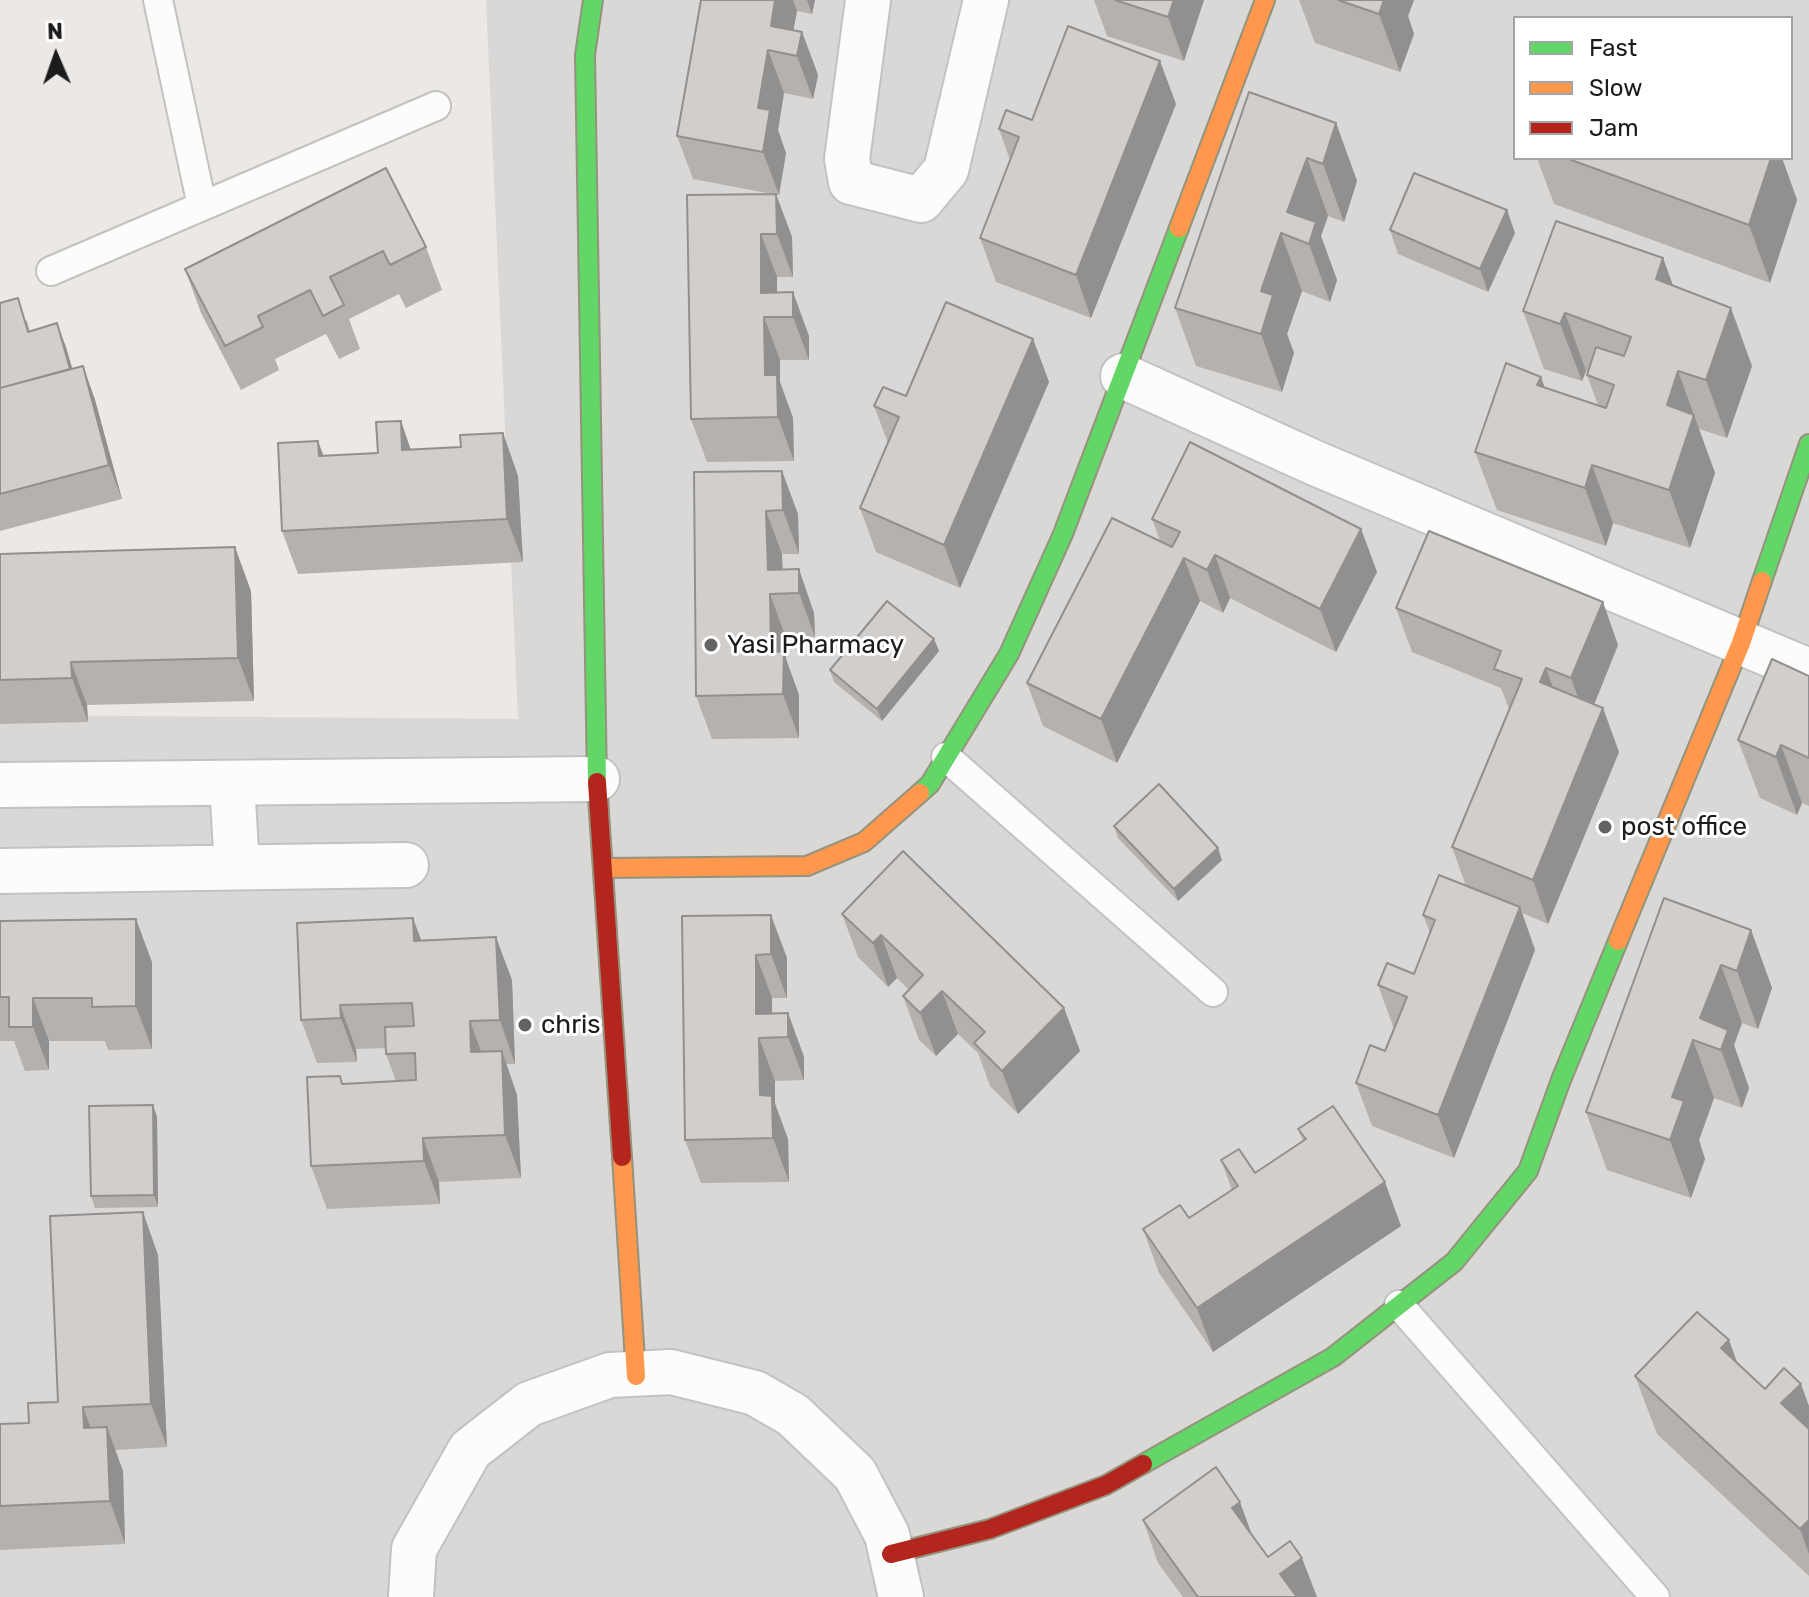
<!DOCTYPE html>
<html>
<head>
<meta charset="utf-8">
<style>
	body { margin:0 }
	#map { position:relative; width:1809px; height:1597px; overflow:hidden; background:#ebe8e5; font-family:Rubik,sans-serif }
	canvas { display:block }
	.legend { position:absolute; left:1513px; top:16px; width:280px; height:144px; box-sizing:border-box; background:#fff; border:2px solid #a4a4a4; margin:0; padding:10px 14px; list-style:none; font-size:24px; color:#1c1c1c }
	.legend li { display:flex; align-items:center; gap:16px; height:40px }
	.legend b { width:40px; border:2px solid #a4a4a4 }
	.north { position:absolute; left:16px; top:16px; width:80px; height:80px; -webkit-text-stroke:6px #fff; paint-order:stroke; rotate:358deg; font-size:22px; font-weight:700; line-height:32px; text-align:center; color:#1c1c1c }
	.north::after { content:''; display:block; margin:auto; width:28px; height:36px; background:#1c1c1c; clip-path:polygon(50% 0,100% 100%,50% 72%,0 100%) }
</style>
</head>
<body>
<div id="map">
<canvas width="1809" height="1597"></canvas>
<ul class="legend">
<li><b style="height:10px;background:#63d668"></b>Fast</li>
<li><b style="height:10px;background:#ff974d"></b>Slow</li>
<li><b style="height:10px;background:#b3261e"></b>Jam</li>
</ul>
<div class="north">N</div>
</div>
<script>
const c = document.querySelector('canvas').getContext('2d');
c.lineJoin = 'round';
function fill(path, color) { c.fillStyle = color; c.fill(path, 'evenodd'); }
const poly = rows => new Path2D(rows.map(r => 'M' + r).join(''));
function stroke(path, color, width, dash) { c.strokeStyle = color; c.lineWidth = width; c.lineCap = dash ? 'butt' : 'round'; c.setLineDash(dash || []); c.stroke(path); }
function write(font, color, halo, rows, align = 'center') {
  c.font = font + ' Rubik,sans-serif'; c.lineWidth = 6; c.setLineDash([]); c.textBaseline = 'middle'; c.strokeStyle = halo; c.fillStyle = color; for (const [text, x, y, turn = 0] of rows) {
    c.save(); c.translate(x, y); c.rotate((+turn || 0) * Math.PI / 180); c.textAlign = isNaN(turn) ? turn : align; if (halo) c.strokeText(text, 0, 0); c.fillText(text, 0, 0); c.restore();
  }
}
const residential = poly([
	[486,0,1809,0,1809,1597,0,1597,0,715,518,719],
	[1515,18,1791,18,1791,158,1515,158]
]);
const lane = poly([
	[158,0,202,206],
	[51,271,436,106],
	[946,757,1213,992],
	[1399,1305,1655,1597]
]);
const street = poly([
	[868,0,847,159,851,182,921,200,946,170,986,0],
	[1123,376,1315,463,1809,671],
	[232,783,237,867],
	[0,785,597,779],
	[0,871,406,865],
	[411,1597,414,1549,470,1450,529,1404,610,1375,671,1372,755,1393,793,1415,855,1474,887,1535,901,1597]
]);
const fast = poly([
	[593,0,585,55,597,782],
	[1762,581,1809,444],
	[920,793,930,784,1009,654,1063,534,1179,228],
	[1143,1464,1333,1357,1454,1262,1528,1171,1561,1080,1618,941]
]);
const slow = poly([
	[1179,228,1265,0],
	[604,868,807,866,864,842,920,793],
	[1618,941,1741,643,1762,581],
	[622,1157,636,1376]
]);
const jam = poly([
	[597,782,622,1157],
	[891,1554,990,1529,1106,1485,1143,1464]
]);
const wall = poly([
	[701,0,815,0,812,14,797,11,793,30,802,32,818,75,813,99,784,93,778,130,786,153,779,195,776,195,792,237,793,277,777,277,777,292,809,336,809,360,780,360,780,382,793,418,794,461,707,462,691,419,772,194,693,179,677,136],
	[1094,0,1204,0,1184,61,1107,36],
	[1299,0,1414,0,1408,16,1414,34,1400,72,1315,43],
	[1176,104,1091,318,996,282,980,238,1010,160,999,129,1032,120],
	[1336,123,1357,181,1344,222,1328,216,1321,236,1337,280,1330,302,1302,291,1287,334,1294,353,1282,392,1196,366,1175,308],
	[1537,158,1782,158,1797,200,1770,283,1554,204],
	[1390,230,1515,233,1488,292,1398,254],
	[426,247,442,290,406,308,399,294,349,319,360,349,339,359,326,334,275,359,279,370,241,390,201,313,185,269],
	[1663,258,1673,286,1752,366,1727,438,1699,429,1699,430,1715,473,1690,548,1613,523,1606,546,1497,510,1475,452,1545,388,1598,405,1587,375,1588,371,1586,371,1582,381,1544,369,1523,311],
	[0,303,27,321,30,331,57,323,72,369,83,366,95,400,122,499,0,531],
	[1033,339,1049,382,960,588,876,552,860,508,888,443,874,406,906,396],
	[503,433,518,476,523,562,298,574,282,531,324,456,461,447],
	[694,472,798,514,799,554,782,554,783,570,814,613,815,637,786,638,786,659,799,695,799,738,712,739,696,696],
	[1152,519,1361,529,1377,572,1336,652,1230,598,1223,613,1200,601,1117,763,1043,726,1027,683,1160,541],
	[0,554,251,591,254,701,87,705,88,722,0,724],
	[1396,608,1618,645,1594,705,1619,752,1548,924,1522,913,1535,950,1454,1158,1372,1126,1356,1083,1385,1051,1394,1029,1378,985,1414,974,1430,933,1423,915,1466,886,1452,847,1509,709,1501,688,1412,652],
	[934,639,939,651,882,721,834,682,830,670],
	[1809,676,1809,806,1802,803,1797,815,1760,798,1738,740],
	[1114,826,1222,860,1178,901,1118,838],
	[842,914,1064,1008,1080,1051,1018,1114,990,1086,978,1053,958,1034,936,1056,919,1040,903,996,909,990,897,978,888,987,858,957],
	[682,916,787,958,787,998,772,998,772,1014,788,1013,804,1057,804,1080,775,1081,775,1103,788,1139,789,1182,701,1183,685,1140],
	[0,921,152,962,152,1049,108,1050,105,1041,49,1041,49,1070,25,1071,14,1041,0,1041],
	[1751,930,1772,988,1758,1029,1742,1023,1734,1045,1749,1088,1742,1108,1714,1098,1699,1140,1705,1159,1691,1198,1607,1170,1586,1112],
	[421,940,512,980,515,1064,506,1064,517,1095,521,1178,439,1182,440,1204,327,1209,311,1166,340,1076,343,1084,396,1081,386,1054,386,1048,356,1049,357,1062,317,1063,301,1020],
	[153,1105,157,1117,158,1207,95,1208,91,1196],
	[1298,1129,1401,1226,1213,1352,1159,1273,1143,1229,1189,1218,1232,1190,1221,1160,1255,1173,1303,1141],
	[158,1255,167,1447,115,1450,123,1471,125,1544,0,1550,0,1424,29,1423,58,1402],
	[1736,1362,1765,1389,1809,1406,1809,1576,1657,1434,1635,1376],
	[1143,1520,1253,1538,1268,1557,1317,1597,1183,1597,1158,1563]
]);
const shadedWall = poly([
	[775,0,793,0,797,11,789,54,771,26],
	[807,0,815,0,812,14],
	[1174,0,1204,0,1184,61,1168,17],
	[1384,0,1414,0,1408,16,1414,34,1400,72,1379,14],
	[802,32,818,75,813,99,797,56],
	[768,50,784,93,778,130,786,153,779,195,763,152,758,108],
	[1160,61,1176,104,1091,318,1076,275],
	[1336,123,1357,181,1344,222,1323,164],
	[1307,158,1328,216,1321,236,1337,280,1330,302,1309,244,1287,212],
	[1771,158,1782,158,1797,200,1770,283,1749,225],
	[776,194,792,237,793,277,777,234],
	[1507,210,1515,233,1488,292,1480,269],
	[1281,233,1302,291,1287,334,1294,353,1282,392,1261,334,1261,291],
	[761,234,777,277,777,317,761,293],
	[1663,258,1684,316,1656,279],
	[793,292,809,336,809,360,793,317],
	[1731,308,1752,366,1727,438,1706,380],
	[1565,313,1586,371,1582,381,1560,324],
	[764,317,780,360,780,382,793,418,794,461,778,417,765,375],
	[57,323,66,347,81,398,72,374],
	[1033,339,1049,382,960,588,944,545],
	[83,366,95,400,122,499,109,465],
	[1678,371,1715,473,1690,548,1669,490,1667,405],
	[1541,377,1562,435,1537,385],
	[401,421,416,465,402,450],
	[503,433,518,476,523,562,507,519],
	[318,441,334,484,319,456],
	[1592,465,1613,523,1606,546,1585,488],
	[782,471,798,514,799,554,783,510],
	[766,511,782,554,783,594,768,570],
	[1361,529,1377,572,1336,652,1320,609],
	[235,547,251,591,254,701,238,658],
	[1215,555,1230,598,1223,613,1207,570],
	[1184,558,1200,601,1117,763,1101,719],
	[799,569,814,613,815,637,799,593],
	[770,594,786,638,786,659,799,695,799,738,783,694,771,651],
	[1603,602,1618,645,1587,722,1571,678],
	[934,639,939,651,882,721,877,709],
	[71,662,87,705,88,722,72,678],
	[1546,668,1561,711,1540,682],
	[1603,708,1619,752,1548,924,1533,880],
	[1781,745,1802,803,1797,815,1776,757],
	[1218,848,1222,860,1178,901,1174,889],
	[1520,907,1535,950,1454,1158,1438,1115],
	[771,915,787,958,787,998,771,954],
	[413,918,429,961,414,941],
	[136,919,152,962,152,1049,136,1006],
	[1751,930,1772,988,1758,1029,1737,971],
	[881,935,897,978,888,987,873,943],
	[496,937,512,980,515,1064,500,1020],
	[756,955,772,998,772,1038,756,1014],
	[1721,965,1742,1023,1734,1045,1749,1088,1742,1108,1721,1050,1700,1018],
	[942,991,958,1034,936,1056,920,1013],
	[33,998,49,1041,49,1070,33,1027],
	[340,1005,356,1049,357,1062,341,1018],
	[1064,1008,1080,1051,1018,1114,1002,1071],
	[788,1013,804,1057,804,1080,788,1037],
	[470,1021,486,1065,471,1052],
	[759,1038,775,1081,775,1104,788,1139,789,1182,773,1138,760,1095],
	[1693,1040,1714,1098,1699,1140,1705,1159,1691,1198,1670,1140,1672,1097],
	[502,1051,517,1095,521,1178,505,1135],
	[153,1105,157,1117,158,1207,154,1195],
	[423,1138,439,1182,440,1204,424,1161],
	[1385,1182,1401,1226,1213,1352,1197,1308],
	[143,1212,158,1255,167,1447,151,1404],
	[1729,1340,1750,1398,1721,1348],
	[1801,1384,1809,1406,1809,1455,1781,1403],
	[83,1407,99,1450,84,1428],
	[107,1427,123,1471,125,1544,110,1501],
	[1240,1502,1256,1546,1232,1508],
	[1809,1520,1809,1554,1800,1529],
	[1302,1558,1317,1597,1289,1597,1280,1574]
]);
const building = poly([
	[701,0,775,0,771,26,802,32,797,56,768,50,758,108,770,110,763,152,677,136,701,0],
	[1115,0,1174,0,1168,17,1115,0],
	[1338,0,1384,0,1379,14,1338,0],
	[1068,26,1160,61,1076,275,980,238,1019,137,999,129,1006,110,1032,120,1068,26],
	[1249,92,1336,123,1323,164,1307,158,1287,212,1316,222,1309,244,1281,233,1261,291,1273,295,1261,334,1175,308,1249,92],
	[1566,158,1771,158,1749,225,1566,158],
	[386,168,426,247,390,265,383,251,330,277,344,305,323,316,310,290,258,316,263,327,225,346,185,269,386,168],
	[1414,173,1507,210,1480,269,1390,230,1414,173],
	[776,194,777,234,761,234,761,293,793,292,793,317,764,317,765,375,777,375,778,417,691,419,687,195,776,194],
	[1556,221,1663,258,1656,279,1731,308,1706,380,1678,371,1667,405,1694,415,1669,490,1592,465,1585,488,1475,452,1506,363,1541,377,1537,385,1606,408,1614,385,1587,375,1596,347,1624,356,1631,337,1565,313,1560,324,1523,311,1556,221],
	[18,298,28,332,57,323,70,369,0,388,0,303,18,298],
	[946,302,1033,339,944,545,860,508,899,417,874,406,883,387,906,396,946,302],
	[83,366,109,465,0,494,0,388,83,366],
	[401,421,402,450,461,447,460,435,503,433,507,519,282,531,278,443,318,441,319,456,378,453,376,422,401,421],
	[1190,442,1361,529,1320,609,1215,555,1207,570,1184,558,1101,719,1027,683,1112,518,1172,547,1180,532,1152,519,1190,442],
	[782,471,783,510,766,511,768,570,799,569,799,593,770,594,771,651,784,652,783,694,696,696,694,472,782,471],
	[1429,531,1603,602,1571,678,1546,668,1540,682,1603,708,1533,880,1452,847,1522,679,1494,669,1501,651,1396,608,1429,531],
	[235,547,238,658,71,662,72,678,0,680,0,554,235,547],
	[887,601,934,639,877,709,830,670,887,601],
	[1772,659,1809,676,1809,758,1781,745,1776,757,1738,740,1772,659],
	[1159,784,1218,848,1174,889,1114,826,1159,784],
	[903,851,1064,1008,1002,1071,974,1043,985,1032,942,991,920,1013,903,996,923,975,881,935,873,943,842,914,903,851],
	[1439,875,1520,907,1438,1115,1356,1083,1370,1045,1385,1051,1407,997,1378,985,1387,963,1414,974,1435,920,1423,915,1439,875],
	[1664,898,1751,930,1737,971,1721,965,1700,1018,1728,1030,1721,1050,1693,1040,1672,1097,1684,1101,1670,1140,1586,1112,1664,898],
	[771,915,771,954,756,955,756,1014,788,1013,788,1037,759,1038,760,1095,772,1096,773,1138,685,1140,682,916,771,915],
	[413,918,414,941,496,937,500,1020,470,1021,471,1052,502,1051,505,1135,423,1138,424,1161,311,1166,307,1077,340,1076,342,1084,416,1080,415,1053,386,1054,385,1027,414,1026,412,1003,340,1005,341,1018,301,1020,297,923,413,918],
	[136,919,136,1006,92,1007,92,998,33,998,33,1027,9,1027,9,997,0,997,0,921,136,919],
	[153,1105,154,1195,91,1196,89,1106,153,1105],
	[1333,1106,1385,1182,1197,1308,1143,1229,1180,1205,1189,1218,1238,1186,1221,1160,1239,1149,1255,1173,1306,1139,1298,1129,1333,1106],
	[143,1212,151,1404,83,1407,84,1428,107,1427,110,1501,0,1506,0,1424,29,1423,28,1403,58,1402,50,1216,143,1212],
	[1697,1312,1729,1340,1721,1348,1765,1389,1784,1368,1801,1384,1781,1403,1809,1429,1809,1520,1800,1529,1635,1376,1697,1312],
	[1216,1467,1240,1502,1232,1508,1268,1557,1290,1541,1302,1558,1280,1574,1297,1597,1198,1597,1143,1520,1216,1467]
]);
const markers = [
	[711,645,8,"#646362"],
	[1605,827,8,"#646362"],
	[525,1025,8,"#646362"]
];
const poiNames = [
	["Yasi Pharmacy",727,645],
	["post office",1621,827],
	["chris",541,1025]
];
fill(residential, '#dad8d6');
stroke(lane, '#c3c2c1', 32);
stroke(street, '#c3c2c1', 48);
stroke(fast, '#94937e', 22);
stroke(slow, '#94937e', 22);
stroke(jam, '#94937e', 22);
stroke(lane, '#fcfcfb', 28);
stroke(street, '#fcfcfb', 44);
stroke(fast, '#63d668', 18);
stroke(slow, '#ff974d', 18);
stroke(jam, '#b3261e', 18);
fill(wall, '#b4b1af');
fill(shadedWall, '#92908f');
fill(building, '#d1cecc');
stroke(building, '#92908f', 2);
for (const [x, y, r, color] of markers) { const dot = new Path2D(); dot.arc(x, y, r, 0, 2 * Math.PI); c.fillStyle = color; c.fill(dot); stroke(dot, '#fff', 3); }
write('26px', '#1c1c1c', '#fff', poiNames, 'left');
</script>
</body>
</html>
